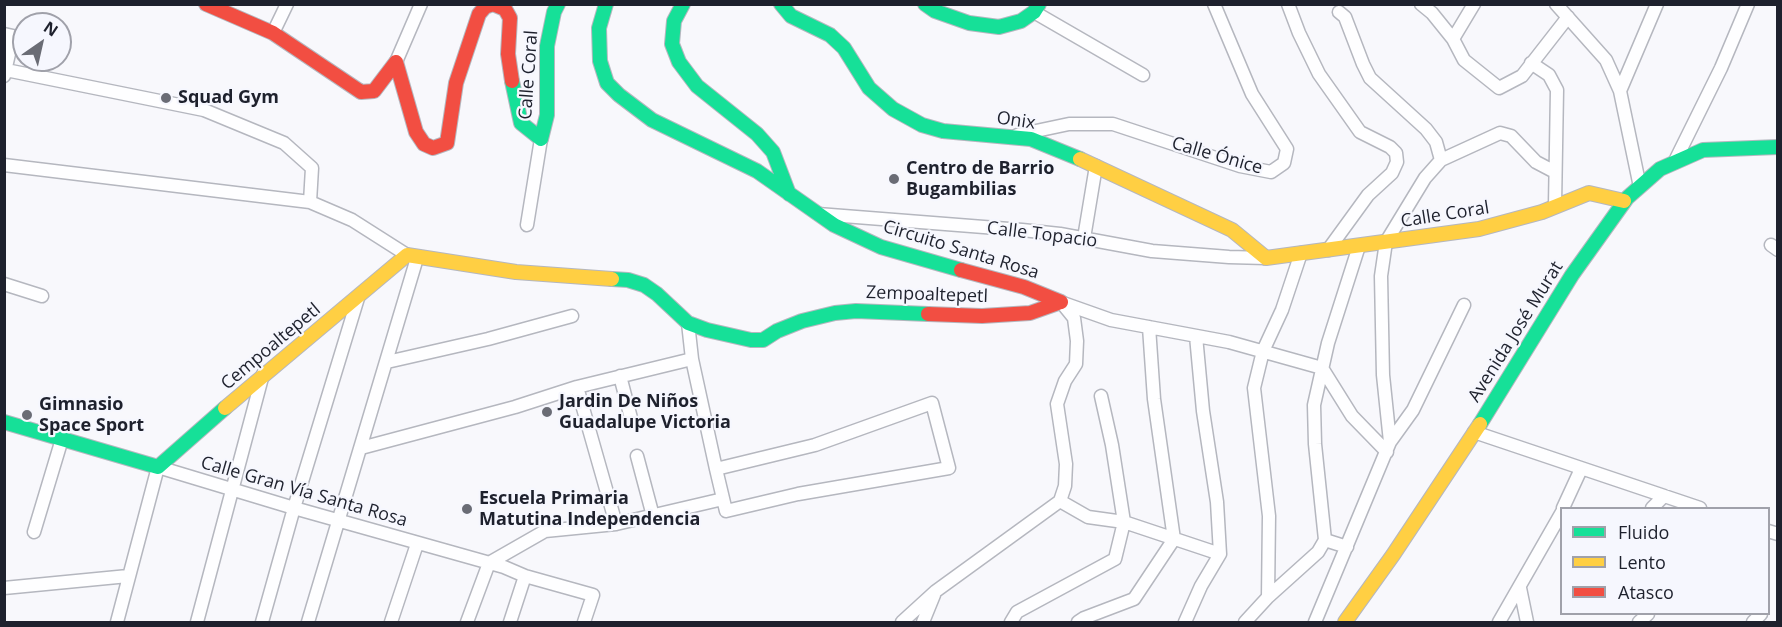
<!DOCTYPE html>
<html>
<head>
<meta charset="utf-8">
<style>
	body { margin:0 }
	#map { position:relative; width:1782px; height:627px; overflow:hidden; background:#f8f8fc; font-family:"Open Sans",sans-serif }
	canvas { display:block }
	.frame { position:absolute; inset:0; border:6px solid #1e212d; pointer-events:none }
	.legend { position:absolute; left:1560px; top:507px; width:210px; height:108px; box-sizing:border-box; background:#f6f7fe; border:2px solid #a0a1aa; margin:0; padding:8px 10px; list-style:none; font-size:18px; color:#1e212d }
	.legend li { display:flex; align-items:center; gap:12px; height:30px }
	.legend b { width:30px; border:2px solid #a0a1aa }
	.north { position:absolute; left:12px; top:12px; width:60px; height:60px; box-sizing:border-box; background:#f6f7fe; border:2px solid #a0a1aa; border-radius:50%; rotate:34deg; font-size:16px; font-weight:700; line-height:24px; text-align:center; color:#1e212d }
	.north::after { content:''; display:block; margin:auto; width:21px; height:27px; background:#6a6c75; clip-path:polygon(50% 0,100% 100%,50% 72%,0 100%) }
</style>
</head>
<body>
<div id="map">
<canvas width="1782" height="627"></canvas>
<div class="frame"></div>
<ul class="legend">
<li><b style="height:8px;background:#16e098"></b>Fluido</li>
<li><b style="height:8px;background:#ffcf43"></b>Lento</li>
<li><b style="height:8px;background:#f24e42"></b>Atasco</li>
</ul>
<div class="north">N</div>
</div>
<script>
const c = document.querySelector('canvas').getContext('2d');
c.lineJoin = 'round';
const poly = rows => new Path2D(rows.map(r => 'M' + r).join(''));
function stroke(path, color, width, dash) { c.strokeStyle = color; c.lineWidth = width; c.lineCap = dash ? 'butt' : 'round'; c.setLineDash(dash || []); c.stroke(path); }
function write(font, color, halo, rows, align = 'center') {
  c.font = font + ' "Open Sans",sans-serif'; c.lineWidth = 4.5; c.setLineDash([]); c.textBaseline = 'middle'; c.strokeStyle = halo; c.fillStyle = color; for (const [text, x, y, turn = 0] of rows) {
    c.save(); c.translate(x, y); c.rotate((+turn || 0) * Math.PI / 180); c.textAlign = isNaN(turn) ? turn : align; if (halo) c.strokeText(text, 0, 0); c.fillText(text, 0, 0); c.restore();
  }
}
const street = poly([
	[1288,4,1299,33,1319,74,1360,132,1390,147,1396,153,1397,162,1392,173,1368,195,1328,250],
	[1421,4,1432,13,1453,39,1464,60,1499,88,1522,76,1568,17],
	[1556,4,1606,60,1620,91,1640,187],
	[1034,12,1143,75],
	[1339,12,1345,17,1363,64,1370,78,1426,129,1436,142,1441,160],
	[273,33,287,4],
	[4,34,13,36,4,76],
	[1453,39,1474,4],
	[396,62,421,4],
	[1531,63,1549,75,1557,90,1555,205],
	[6,70,204,110,284,143,312,168,310,202],
	[1620,91,1657,4],
	[1017,135,1069,124,1113,124,1240,166,1271,172,1284,163,1287,149,1252,94,1214,4],
	[1674,163,1721,68,1748,4],
	[4,165,310,202,352,220,407,255],
	[818,214,1022,230,1060,234,1152,251,1229,257,1266,258],
	[527,225,541,139],
	[1084,238,1096,166],
	[1771,245,1778,250],
	[4,284,42,296],
	[1063,303,1111,320,1229,342,1322,368,1352,416,1387,452],
	[688,323,692,359,716,469,726,511,798,494,949,468,932,403,815,445,716,469],
	[387,362,488,339,572,316],
	[620,376,632,422],
	[577,387,616,524],
	[1474,432,1700,508],
	[1390,442,1413,410,1464,305],
	[361,448,515,407,577,387,692,359],
	[637,456,653,516],
	[1060,501,1088,517,1124,522,1220,554],
	[1563,508,1581,469],
	[1652,508,1664,496],
	[1768,531,1778,534],
	[34,532,62,439],
	[1325,540,1315,444,1314,405,1328,343,1359,246],
	[4,588,128,576],
	[1520,588,1527,622],
	[1268,597,1269,516,1254,388,1263,351,1282,310,1301,253],
	[117,622,158,467,294,508,504,567,525,576,593,595,584,622],
	[197,622,263,374],
	[262,622,294,508,358,298],
	[308,622,417,258],
	[391,622,417,544],
	[467,622,489,563,545,531,616,524,723,499],
	[510,622,525,576],
	[902,622,936,591,1060,501,1065,486,1066,464,1057,404,1065,381,1076,364,1077,341,1074,318,1061,302],
	[923,622,934,595],
	[1011,622,1017,612,1115,559,1124,522,1112,445,1101,396],
	[1078,622,1084,618,1134,599,1174,539,1154,399,1149,327],
	[1185,622,1201,586,1220,554,1217,502,1203,411,1196,336],
	[1245,622,1268,597,1318,552,1325,540,1347,547],
	[1315,622,1390,442,1383,375,1381,276,1386,242,1425,178,1441,160,1500,133,1511,136,1536,162,1555,172],
	[1499,622,1562,512],
	[1639,622,1648,614],
	[1753,622,1761,614]
]);
const fast = poly([
	[606,4,599,28,600,61,607,83,619,95,652,120,757,171,834,225,881,247,961,270],
	[683,4,674,21,672,44,679,62,697,86,757,134,773,152,789,194],
	[781,4,791,16,830,35,844,48,869,88,893,109,922,125,943,131,1031,139,1080,159],
	[925,4,935,11,969,23,999,27,1021,21,1034,12,1039,4],
	[512,81,521,123,541,139,547,115,547,46,554,12,558,4],
	[612,279,628,280,644,285,657,294,688,323,707,330,751,340,763,340,777,331,802,321,835,313,856,311,928,314],
	[4,422,158,467,225,408],
	[1480,424,1572,275,1627,198,1660,169,1703,150,1778,147]
]);
const slow = poly([
	[1080,159,1232,230,1266,258,1479,229,1542,212,1589,193,1624,201],
	[225,408,407,255,516,272,612,279],
	[1345,622,1393,555,1480,424]
]);
const jam = poly([
	[206,4,273,33,361,92,374,91,396,62],
	[396,62,416,132,424,144,433,148,447,143,456,83,479,14,485,7,493,4,505,9,510,18,508,54,512,81],
	[961,270,1024,287,1061,302],
	[928,314,982,316,1030,313,1061,302]
]);
const markers = [
	[166,98,6,"#6a6c75"],
	[894,179,6,"#6a6c75"],
	[547,412,6,"#6a6c75"],
	[27,415,6,"#6a6c75"],
	[467,509,6,"#6a6c75"]
];
const streetNames = [
	["Calle Coral",529,75,-86],
	["Onix",1016,121,8],
	["Calle Ónice",1217,156,16],
	["Calle Coral",1445,215,-9],
	["Calle Topacio",1042,235,7],
	["Circuito Santa Rosa",961,250,17],
	["Zempoaltepetl",927,295,2],
	["Avenida José Murat",1516,332,-58],
	["Cempoaltepetl",271,347,-40],
	["Calle Gran Vía Santa Rosa",304,492,16]
];
const poiNames = [
	["Squad Gym",178,98],
	["Centro de Barrio",906,169],
	["Bugambilias",906,190],
	["Jardin De Niños",559,402],
	["Guadalupe Victoria",559,423],
	["Gimnasio",39,405],
	["Space Sport",39,426],
	["Escuela Primaria",479,499],
	["Matutina Independencia",479,520]
];
stroke(street, '#b5b7bf', 15);
stroke(fast, '#b5b7bf', 16);
stroke(slow, '#b5b7bf', 16);
stroke(jam, '#b5b7bf', 16);
stroke(street, '#fefeff', 12);
stroke(fast, '#16e098', 14);
stroke(slow, '#ffcf43', 14);
stroke(jam, '#f24e42', 14);
for (const [x, y, r, color] of markers) { const dot = new Path2D(); dot.arc(x, y, r, 0, 2 * Math.PI); c.fillStyle = color; c.fill(dot); stroke(dot, '#f6f7fe', 2); }
write('18px', '#1e212d', '#f6f7fe', streetNames);
write('bold 18px', '#1e212d', '#f6f7fe', poiNames, 'left');
</script>
</body>
</html>
